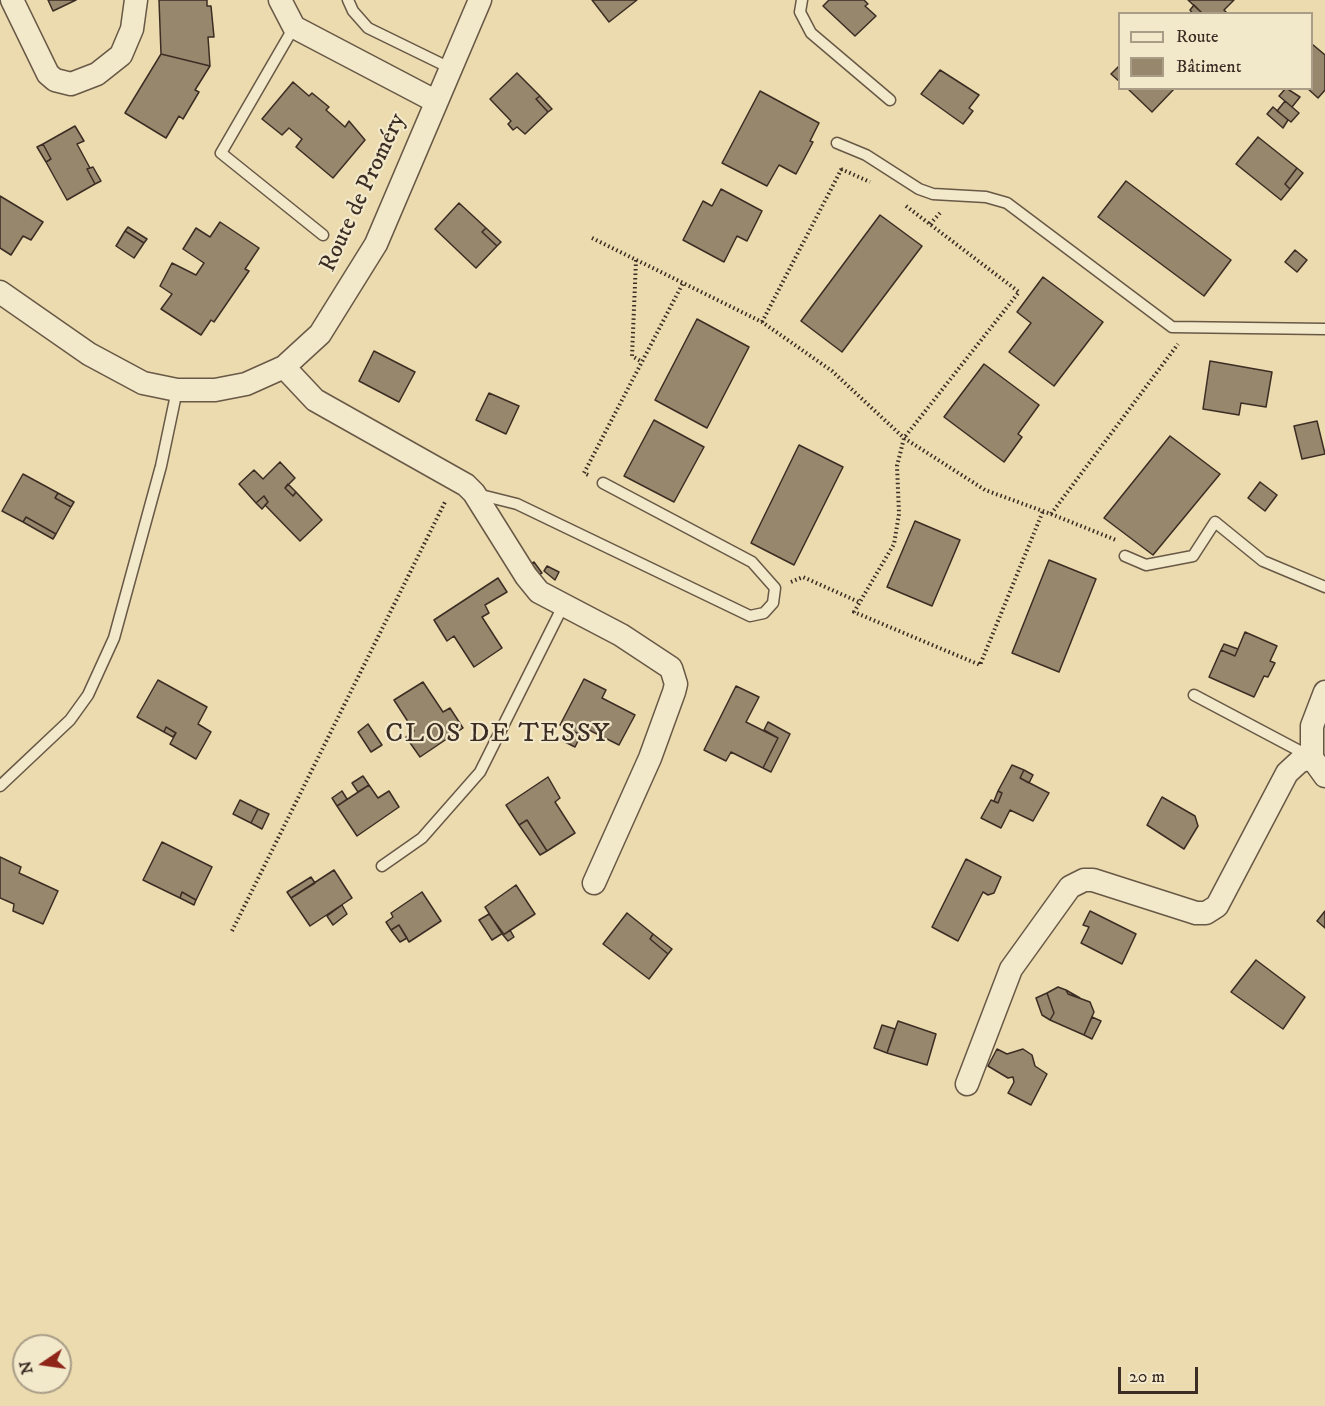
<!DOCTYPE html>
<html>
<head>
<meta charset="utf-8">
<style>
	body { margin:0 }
	#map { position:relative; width:1325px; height:1406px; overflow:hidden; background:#ebdbae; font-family:"IM FELL DW Pica",serif }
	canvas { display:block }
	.legend { position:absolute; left:1118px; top:12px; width:195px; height:78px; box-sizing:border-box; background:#f2e8ca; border:2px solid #a99d88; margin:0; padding:8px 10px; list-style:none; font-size:18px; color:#3c2d24 }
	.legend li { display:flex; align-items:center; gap:12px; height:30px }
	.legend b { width:30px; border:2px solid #a99d88 }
	.north { position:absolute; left:12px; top:1334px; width:60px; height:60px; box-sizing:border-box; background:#f2e8ca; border:2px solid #a99d88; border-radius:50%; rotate:257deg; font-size:16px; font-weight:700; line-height:24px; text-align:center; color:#3c2d24 }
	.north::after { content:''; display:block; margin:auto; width:21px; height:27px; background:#8f2418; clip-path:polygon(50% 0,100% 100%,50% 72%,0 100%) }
	.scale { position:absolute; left:1118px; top:1367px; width:80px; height:27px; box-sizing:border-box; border:3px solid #3c2d24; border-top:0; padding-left:8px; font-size:18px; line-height:21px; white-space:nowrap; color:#3c2d24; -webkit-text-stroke:4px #f2e8ca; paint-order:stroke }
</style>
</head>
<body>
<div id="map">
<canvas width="1325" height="1406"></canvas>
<ul class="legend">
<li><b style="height:8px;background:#f2e8ca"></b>Route</li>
<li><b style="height:16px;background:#97876c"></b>Bâtiment</li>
</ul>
<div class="north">N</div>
<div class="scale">20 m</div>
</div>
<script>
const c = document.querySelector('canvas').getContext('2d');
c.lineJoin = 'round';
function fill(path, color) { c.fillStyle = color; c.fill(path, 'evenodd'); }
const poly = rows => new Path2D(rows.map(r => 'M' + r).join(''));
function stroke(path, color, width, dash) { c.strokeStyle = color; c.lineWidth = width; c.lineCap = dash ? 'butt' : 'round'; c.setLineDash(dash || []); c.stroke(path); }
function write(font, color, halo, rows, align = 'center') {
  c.font = font + ' "IM FELL DW Pica",serif'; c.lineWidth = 4.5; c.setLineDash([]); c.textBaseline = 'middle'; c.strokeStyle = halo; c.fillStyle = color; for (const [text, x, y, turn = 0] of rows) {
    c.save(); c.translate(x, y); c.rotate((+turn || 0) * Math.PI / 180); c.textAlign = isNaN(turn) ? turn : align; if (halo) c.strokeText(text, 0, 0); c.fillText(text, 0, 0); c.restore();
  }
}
const building = poly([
	[48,0,76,0,53,11,48,0],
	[159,0,207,0,207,6,211,6,214,37,208,37,210,66,161,54,159,0],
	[592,0,637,0,609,22,592,0],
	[829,0,864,0,868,4,865,6,876,16,855,36,823,6,829,0],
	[1188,0,1234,0,1224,10,1228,14,1203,14,1188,0],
	[1194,5,1203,14,1193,14,1190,10,1194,5],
	[1312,44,1325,55,1325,90,1318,98,1307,88,1312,88,1312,44],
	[161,54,210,66,195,90,199,92,183,119,179,116,166,138,125,113,161,54],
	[1120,65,1120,82,1111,74,1120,65],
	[940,70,979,95,969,108,973,111,963,124,921,94,940,70],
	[517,73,540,96,536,99,548,112,525,134,517,127,513,130,508,124,511,121,490,99,517,73],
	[293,82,309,96,312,93,329,107,326,110,345,127,349,121,365,140,333,178,296,147,302,139,289,128,282,135,262,119,293,82],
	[1127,88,1175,88,1152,112,1127,88],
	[1286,88,1300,97,1292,107,1279,96,1286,88],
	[760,91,819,123,810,141,813,142,796,174,779,165,767,186,722,163,760,91],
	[540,96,552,109,548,112,536,99,540,96],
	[1285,101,1299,113,1291,122,1277,111,1285,101],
	[1273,107,1288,120,1283,128,1267,114,1273,107],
	[75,126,84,141,77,144,90,168,87,169,95,184,67,200,46,162,51,159,43,144,75,126],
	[1258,137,1297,168,1285,184,1290,189,1281,200,1236,164,1258,137],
	[43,144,51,159,46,162,37,147,43,144],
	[93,167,101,181,95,184,87,169,93,167],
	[1297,168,1303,173,1290,189,1285,184,1297,168],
	[1126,181,1231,260,1204,296,1098,217,1126,181],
	[721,189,762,211,747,241,737,236,724,262,683,240,703,201,712,206,721,189],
	[0,196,43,222,31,240,23,236,11,255,0,248,0,196],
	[459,203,486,228,482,232,497,246,476,268,435,229,459,203],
	[880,215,922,246,842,352,801,321,880,215],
	[220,222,259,248,245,269,249,271,214,322,211,320,201,335,161,309,172,294,160,286,172,263,196,275,204,263,183,249,196,228,210,237,220,222],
	[128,227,147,239,144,243,125,231,128,227],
	[486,228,501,242,497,246,482,232,486,228],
	[125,231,144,243,134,258,116,246,125,231],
	[1295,250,1307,260,1297,272,1285,262,1295,250],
	[1043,277,1103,322,1054,386,1009,352,1031,323,1017,312,1043,277],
	[697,319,749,347,707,428,655,400,697,319],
	[374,351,415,372,399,402,359,381,374,351],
	[1210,361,1272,372,1266,407,1241,403,1239,415,1203,409,1210,361],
	[984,364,1039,405,1018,434,1022,437,1004,462,944,417,984,364],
	[489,393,519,406,506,434,476,420,489,393],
	[654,420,704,447,674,502,624,476,654,420],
	[1317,421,1325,454,1302,459,1294,426,1317,421],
	[1170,436,1220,474,1153,555,1104,518,1170,436],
	[799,445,843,467,794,565,751,543,799,445],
	[280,462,295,478,285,488,293,496,296,492,322,520,300,541,265,505,268,502,264,496,256,503,239,484,254,470,263,479,280,462],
	[23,474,58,493,55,498,71,507,56,534,26,517,23,522,2,511,23,474],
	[1260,482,1277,495,1265,511,1248,498,1260,482],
	[288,484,296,492,293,496,285,488,288,484],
	[58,493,74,502,71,507,55,498,58,493],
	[264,496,268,502,262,509,256,503,264,496],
	[26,517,56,534,53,539,23,522,26,517],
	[915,521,960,540,932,606,887,587,915,521],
	[1049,560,1096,579,1059,672,1012,653,1049,560],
	[534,562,542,573,537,576,529,565,534,562],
	[547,566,559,572,555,580,544,571,547,566],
	[498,578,507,592,485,605,489,613,482,617,502,648,474,667,454,636,447,641,434,620,498,578],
	[1245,632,1277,646,1270,661,1275,663,1268,677,1264,676,1254,697,1209,677,1221,650,1235,656,1245,632],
	[1224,644,1238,649,1235,656,1221,650,1224,644],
	[584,679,606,690,602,698,635,715,619,745,587,729,583,736,560,725,584,679],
	[158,680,207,707,198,724,211,732,196,759,170,744,176,733,166,727,164,732,137,717,158,680],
	[423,682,443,712,450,708,463,728,420,757,406,737,414,731,394,700,423,682],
	[736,686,759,697,746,722,778,738,763,768,731,752,726,761,704,750,736,686],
	[768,722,790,734,771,772,763,768,778,738,764,730,768,722],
	[368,724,382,745,371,752,358,732,368,724],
	[166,727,176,733,173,737,164,732,166,727],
	[566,730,580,737,575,747,561,740,566,730],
	[1012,765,1024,770,1020,778,1049,793,1033,821,1010,810,1001,828,981,818,991,800,998,803,1002,793,998,791,1012,765],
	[1024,770,1033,775,1029,783,1020,778,1024,770],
	[363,776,369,785,358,792,352,783,363,776],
	[548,777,560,798,555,802,575,833,547,851,527,820,519,825,506,805,548,777],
	[369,785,378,798,389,791,399,807,357,836,337,806,369,785],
	[342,791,347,799,337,806,332,798,342,791],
	[998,791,1002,793,998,803,994,801,998,791],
	[1162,797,1195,816,1198,826,1184,849,1147,825,1162,797],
	[240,800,258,809,251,823,233,814,240,800],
	[258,809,269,814,262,829,251,823,258,809],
	[527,820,547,851,540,855,519,825,527,820],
	[162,842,212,867,196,900,182,892,180,898,143,880,162,842],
	[0,857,21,867,19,873,58,891,43,924,13,911,14,904,0,898,0,857],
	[966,859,1001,877,994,893,988,895,983,892,958,941,932,927,966,859],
	[334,870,352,898,310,926,291,898,334,870],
	[311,877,315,883,291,898,287,892,311,877],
	[516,885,535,914,503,935,485,907,516,885],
	[182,892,196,900,194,905,180,898,182,892],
	[422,892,441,921,409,942,399,925,391,930,386,922,393,917,391,913,422,892],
	[342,905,347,914,333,925,327,916,342,905],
	[1090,911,1136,934,1122,964,1081,943,1089,927,1083,925,1090,911],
	[1325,911,1325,928,1317,921,1325,911],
	[627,913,653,934,650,939,668,954,649,979,603,944,627,913],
	[489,914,503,933,492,940,479,920,489,914],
	[399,925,407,938,400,942,391,930,399,925],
	[510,930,514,937,508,941,503,935,510,930],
	[653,934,672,949,668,954,650,939,653,934],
	[1256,960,1305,997,1283,1029,1231,992,1256,960],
	[1058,987,1066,990,1068,994,1090,1002,1094,1012,1084,1035,1050,1020,1054,1013,1047,993,1058,987],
	[1066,990,1080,998,1068,994,1066,990],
	[1047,993,1054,1013,1050,1020,1042,1015,1036,998,1047,993],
	[1092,1017,1101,1021,1092,1039,1084,1035,1092,1017],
	[898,1021,936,1034,927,1065,887,1053,898,1021],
	[882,1025,895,1029,887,1053,874,1048,882,1025],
	[997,1049,1007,1054,1023,1049,1032,1055,1035,1066,1047,1074,1031,1105,1008,1093,1014,1082,1013,1077,1008,1078,988,1066,997,1049]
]);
const path = poly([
	[841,169,870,182],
	[906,206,1019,292,904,438,897,466,899,514,894,544,854,612,980,665,1043,511],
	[930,224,940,213],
	[592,238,762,322,832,371,904,438,985,490,1051,514,1178,344],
	[636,260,632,356,642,362],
	[762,322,842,168],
	[588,475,584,473,683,283],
	[1051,514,1116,540],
	[791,582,803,577,859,602],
	[232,931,446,500]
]);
const lane = poly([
	[348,0,353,11,368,28,450,68],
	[802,0,800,12,811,33,890,100],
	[294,27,221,153,323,235],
	[837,143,866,155,919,189,933,194,986,197,1007,203,1172,327,1325,329],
	[477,494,517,504,750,616,764,613,773,603,775,588,752,562,603,483],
	[1125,556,1146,565,1193,556,1215,522,1263,561,1325,587],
	[1194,695,1311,757],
	[0,786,70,720,88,695,114,638,161,466,177,390],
	[382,866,422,838,480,772,563,606]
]);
const street = poly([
	[12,0,48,74,55,80,71,84,97,74,121,55,132,29,136,0],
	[280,0,294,27,435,101],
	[0,292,89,354,143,383,177,390,215,390,246,384,284,367,320,334,376,244,480,0],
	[284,367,315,400,466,485,474,493,526,576,539,592,621,635,671,668,676,684,674,692,650,758,594,883],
	[1312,758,1312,726,1325,692],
	[967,1084,1011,969,1070,887,1084,880,1093,880,1196,913,1206,913,1217,906,1287,773,1300,761,1312,758,1325,776]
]);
const streetNames = [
	["Route de Proméry",364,193,-65]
];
const quarterNames = [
	["CLOS DE TESSY",498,735]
];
fill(building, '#97876c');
stroke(building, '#3c2d24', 1.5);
stroke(lane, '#685846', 13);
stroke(street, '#685846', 25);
stroke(path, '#3c2d24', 4, [1.5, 3]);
stroke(lane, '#f2e8ca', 10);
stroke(street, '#f2e8ca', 22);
write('24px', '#3c2d24', '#f2e8ca', streetNames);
c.letterSpacing = '1.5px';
write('27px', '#3c2d24', '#f2e8ca', quarterNames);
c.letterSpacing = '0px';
</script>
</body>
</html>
